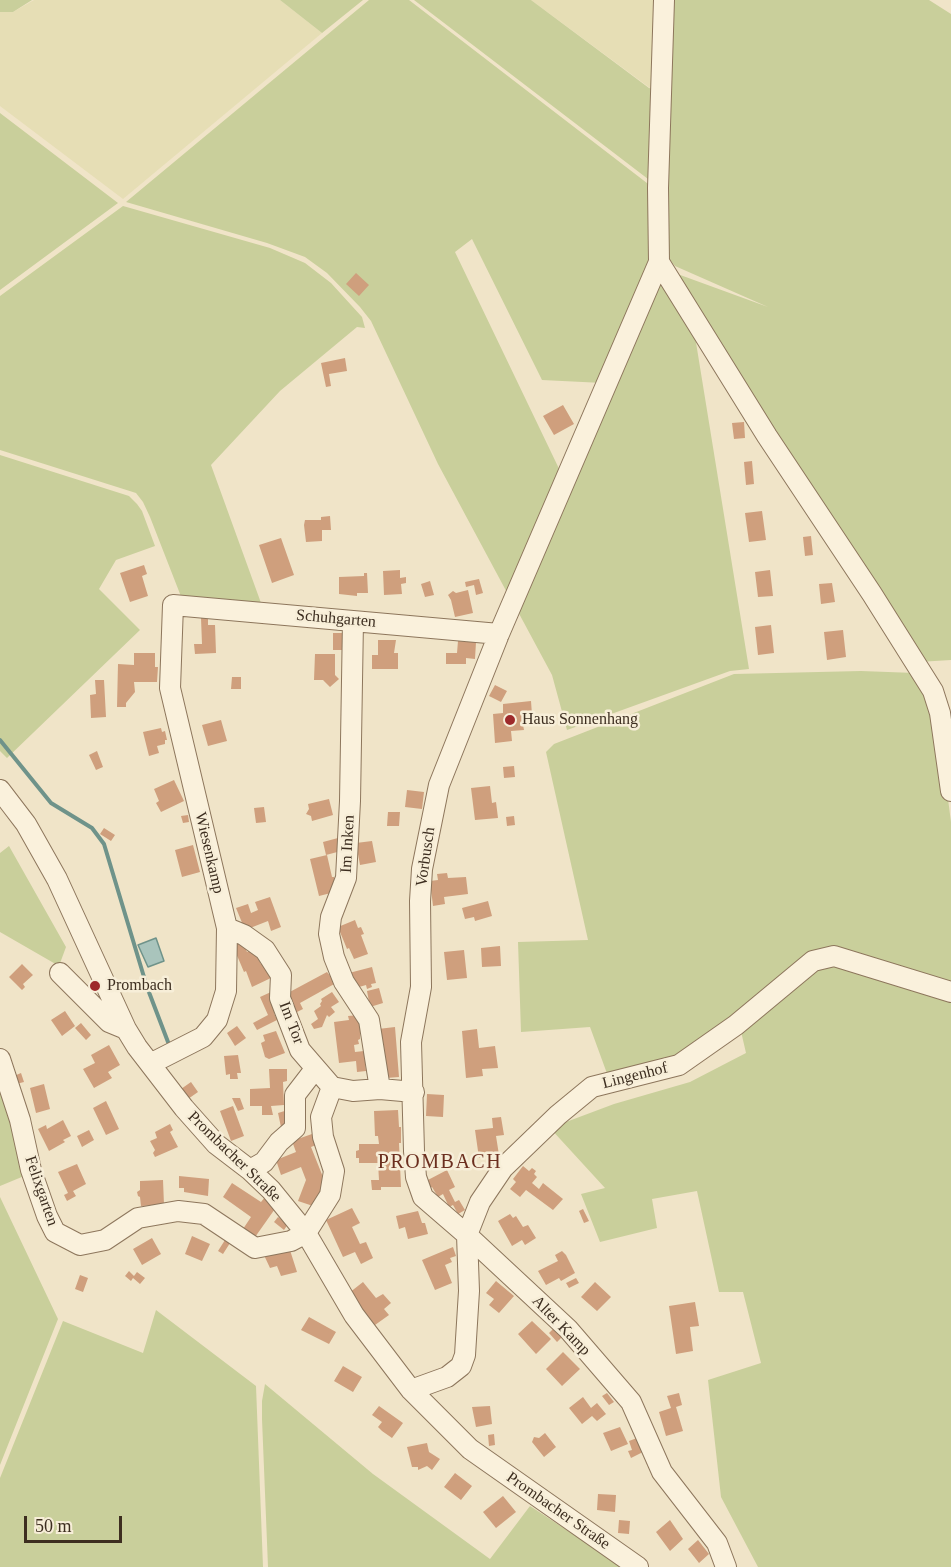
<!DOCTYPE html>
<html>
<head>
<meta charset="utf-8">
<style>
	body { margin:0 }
	#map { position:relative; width:951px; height:1567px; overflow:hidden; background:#f0e4c8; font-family:Georgia,serif }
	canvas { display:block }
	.scale { position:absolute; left:24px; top:1516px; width:98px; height:27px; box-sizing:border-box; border:3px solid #3d2e20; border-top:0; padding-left:8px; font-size:18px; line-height:21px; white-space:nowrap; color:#3d2e20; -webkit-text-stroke:4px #f7eed8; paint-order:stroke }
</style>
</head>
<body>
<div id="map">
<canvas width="951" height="1567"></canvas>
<div class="scale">50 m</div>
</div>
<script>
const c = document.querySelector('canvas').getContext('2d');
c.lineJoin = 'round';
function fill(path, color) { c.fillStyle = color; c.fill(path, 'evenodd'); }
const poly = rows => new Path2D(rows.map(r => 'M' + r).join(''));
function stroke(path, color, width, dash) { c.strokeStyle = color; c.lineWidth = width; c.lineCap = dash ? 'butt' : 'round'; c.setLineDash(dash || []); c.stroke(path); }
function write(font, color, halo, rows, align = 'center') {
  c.font = font + ' Georgia,serif'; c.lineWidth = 5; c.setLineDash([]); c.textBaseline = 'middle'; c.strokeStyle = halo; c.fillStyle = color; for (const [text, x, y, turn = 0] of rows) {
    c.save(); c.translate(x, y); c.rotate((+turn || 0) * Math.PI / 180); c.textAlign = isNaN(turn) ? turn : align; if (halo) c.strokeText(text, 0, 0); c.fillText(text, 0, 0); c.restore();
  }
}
const farmland = poly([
	[34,0,280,0,322,33,123,199,0,106,0,12,13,12],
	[531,0,660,0,654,89,650,88]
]);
const green = poly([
	[0,0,32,0,13,12,0,12],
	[280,0,363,0,322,33],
	[369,0,409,0,656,190,654,253,603,383,542,380,472,239,455,252,563,477,511,600,438,464,371,321,360,307,327,273,305,257,267,243,126,202],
	[414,0,531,0,649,88,654,89,653,179,648,179],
	[667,0,929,0,951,14,951,660,918,662,672,272,768,307,675,266,667,256],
	[0,113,118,203,0,290],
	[123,206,270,248,305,263,331,283,362,317,365,328,357,327,280,391,211,465,261,603,182,599,150,517,143,502,136,493,0,450,0,296],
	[663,284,693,324,749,669,730,671,567,730,552,675,516,608,656,286],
	[0,455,129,496,137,504,142,511,155,546,116,560,99,589,140,630,7,758,0,751],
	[861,671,915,673,936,707,951,822,951,989,832,954,676,1063,609,1079,590,1027,521,1032,518,942,588,940,546,752,554,744,734,674],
	[9,846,66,947,59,966,0,932,0,853],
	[834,960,951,996,951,1567,758,1567,721,1497,708,1380,761,1363,743,1292,719,1292,697,1191,652,1199,657,1228,600,1242,581,1194,605,1188,550,1128,614,1104,690,1082,746,1053,740,1027,814,964],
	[0,1074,29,1174,0,1186],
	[0,1197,58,1319,0,1465],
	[156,1310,256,1386,263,1567,0,1567,0,1478,63,1321,143,1353],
	[265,1384,373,1474,490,1559,530,1506,623,1567,268,1567,262,1419,262,1401]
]);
const water = poly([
	[156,938,164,961,148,967,138,945,156,938]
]);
const stream = poly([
	[0,740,51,803,92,828,104,844,147,987,168,1042]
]);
const building = poly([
	[356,273,369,285,359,296,346,284],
	[345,358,347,371,329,374,331,386,326,387,321,363],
	[563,405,574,424,554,435,543,416],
	[744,422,745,438,734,439,732,423],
	[752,461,754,484,746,485,744,462],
	[762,511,766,540,749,542,745,513],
	[330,516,331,530,322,530,322,541,306,542,304,525,305,520,321,520,321,517],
	[811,536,813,555,805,556,803,537],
	[281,538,294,575,272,583,259,545],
	[144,565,147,574,142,576,148,596,130,602,120,573],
	[400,570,400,578,406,577,406,583,401,584,402,594,384,595,383,571],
	[770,570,773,596,758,597,755,572],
	[364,573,367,573,368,593,357,593,357,596,339,594,339,577,364,576],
	[479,579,483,593,476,595,474,585,466,587,465,582],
	[430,581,434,595,425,597,421,584],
	[832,583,835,602,821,604,819,584],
	[468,590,473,613,455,617,451,600,448,595,453,591,456,593],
	[201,618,208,618,208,625,215,625,216,653,195,654,194,644,202,644],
	[771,625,774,653,758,655,755,627],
	[843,630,846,657,827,660,824,632],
	[333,633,346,633,346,650,333,650],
	[378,640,396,640,394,653,398,653,398,669,372,669,372,655,378,655],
	[458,641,476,642,475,659,466,658,466,664,446,664,446,653,457,653],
	[134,653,155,653,155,667,158,667,157,682,134,682,135,692,126,703,126,707,117,707,118,664,134,665],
	[315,654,335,654,335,675,339,679,330,687,323,680,314,680],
	[232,677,241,677,241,689,231,689],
	[95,680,104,680,106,717,91,718,90,695,96,694],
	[495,685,507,691,501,702,489,696],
	[531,701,532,715,526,715,527,724,523,725,524,730,511,731,512,741,495,743,493,714,503,713,503,704],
	[221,720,227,741,208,746,202,725],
	[161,728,162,732,165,731,167,740,165,740,165,744,157,746,159,753,149,756,143,732],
	[97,751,103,767,96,770,89,755],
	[514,766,515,777,504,778,503,767],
	[174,780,184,801,161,812,156,803,159,801,154,789],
	[490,786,492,803,496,802,498,818,475,820,471,788],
	[407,790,424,792,422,809,405,807],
	[329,799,333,815,312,821,311,816,306,814,309,809,308,804],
	[264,807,266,822,256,823,254,808],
	[388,812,400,812,399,826,387,826],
	[188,815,189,822,183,823,181,816],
	[514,816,515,825,507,826,506,817],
	[104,828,115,835,111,841,100,834],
	[338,838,341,851,326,855,323,842],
	[372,841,376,862,360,865,356,843],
	[193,845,200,872,182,877,175,850],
	[327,855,332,877,334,877,335,882,333,883,335,892,319,896,310,859],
	[447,873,448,878,466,877,468,894,444,897,445,904,433,906,430,881,438,880,437,874],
	[270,897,281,927,271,931,268,921,245,930,236,908,248,904,251,913,258,910,255,902],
	[488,901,492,916,475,921,474,917,465,919,462,908],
	[355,920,358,928,361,927,364,934,361,935,368,954,354,959,349,948,347,949,338,927],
	[243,942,247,952,251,950,255,953,261,964,266,961,273,977,252,987,246,971,244,972,233,946],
	[500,946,501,966,482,967,481,948],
	[464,950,467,978,447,980,444,952],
	[22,964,33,975,23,984,25,987,22,990,9,977],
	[372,967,376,983,371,984,372,987,367,989,366,985,352,989,349,973],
	[327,972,336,983,300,1003,303,1009,295,1013,286,994],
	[379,988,383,1003,370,1007,367,991],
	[271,992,279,1011,274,1013,277,1020,257,1030,253,1023,268,1015,260,997],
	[332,992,339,1002,331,1007,335,1012,329,1017,327,1015,322,1027,314,1029,311,1024,318,1019,314,1011,321,1006,320,1004,322,1001,321,999],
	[65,1011,75,1026,62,1036,51,1020],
	[360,1015,360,1039,358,1040,359,1044,354,1045,355,1052,364,1051,366,1071,357,1072,356,1061,339,1063,334,1022,349,1020,348,1016],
	[81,1023,91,1035,86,1040,75,1028],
	[237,1026,246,1038,235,1046,227,1033],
	[395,1027,399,1077,386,1078,383,1041,379,1042,378,1029],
	[477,1029,479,1048,495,1046,498,1068,482,1069,483,1076,466,1078,462,1031],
	[276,1031,285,1053,269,1059,265,1057,261,1043,265,1041,263,1035],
	[109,1045,120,1065,108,1072,112,1078,94,1088,83,1069,95,1063,91,1055],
	[238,1055,241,1073,237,1073,238,1079,230,1079,230,1074,226,1075,224,1056],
	[269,1069,287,1069,287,1081,283,1082,284,1105,271,1106,273,1115,262,1115,262,1106,250,1106,250,1089,270,1088],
	[21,1073,24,1082,16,1084,14,1076],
	[191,1082,198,1092,188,1099,181,1089],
	[44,1084,50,1109,36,1113,30,1088],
	[427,1094,444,1095,443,1117,426,1116],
	[232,1098,240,1098,244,1109,238,1111],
	[106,1101,119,1129,106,1135,93,1108],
	[233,1106,244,1136,231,1141,220,1111],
	[288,1110,291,1125,281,1127,278,1113],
	[398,1110,399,1127,401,1127,401,1143,399,1143,401,1187,381,1187,381,1190,372,1190,371,1180,379,1180,378,1163,359,1163,359,1158,356,1158,356,1151,359,1150,359,1144,379,1144,378,1136,375,1136,374,1111],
	[501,1117,504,1135,496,1136,499,1155,479,1158,475,1130,493,1128,492,1118],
	[63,1120,71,1136,63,1140,65,1142,49,1151,38,1129,46,1125,47,1129],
	[170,1124,173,1130,170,1132,178,1147,155,1157,153,1153,155,1150,150,1141,157,1138,155,1132],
	[89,1130,94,1140,82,1147,77,1136],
	[312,1134,316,1145,311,1147,325,1182,316,1207,298,1201,306,1180,301,1167,281,1175,276,1160,296,1152,292,1141],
	[77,1164,86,1184,73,1191,76,1196,67,1201,64,1195,68,1193,58,1172],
	[523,1166,529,1171,532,1168,536,1171,534,1174,537,1177,532,1183,539,1189,543,1183,563,1199,553,1210,526,1190,520,1197,510,1189,516,1182,513,1179],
	[447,1170,455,1187,449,1190,455,1202,459,1200,465,1210,458,1214,453,1205,449,1207,443,1194,438,1197,432,1187,430,1188,426,1181],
	[179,1176,209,1179,208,1196,184,1192,184,1188,179,1188],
	[163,1180,164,1205,141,1206,140,1197,138,1196,137,1192,140,1190,140,1181],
	[232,1183,261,1202,265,1197,277,1206,253,1240,241,1232,251,1217,223,1197],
	[352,1208,360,1223,352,1227,360,1244,366,1242,373,1258,361,1264,355,1252,343,1257,326,1220],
	[583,1209,589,1221,584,1223,579,1211],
	[418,1211,422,1223,425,1223,428,1234,408,1239,405,1227,399,1229,396,1216],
	[510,1214,513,1218,516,1216,523,1227,528,1225,536,1238,525,1245,522,1240,512,1246,498,1221],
	[278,1217,288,1224,284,1230,274,1222],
	[192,1236,210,1244,202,1261,185,1254],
	[152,1238,161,1254,142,1265,133,1249],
	[225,1240,230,1243,223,1254,218,1251],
	[289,1247,297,1272,281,1276,277,1266,270,1268,263,1253],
	[453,1247,456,1256,450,1258,452,1262,445,1265,452,1283,435,1290,422,1260],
	[562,1251,566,1255,575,1273,561,1281,559,1278,546,1285,538,1271,558,1261,555,1255],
	[129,1271,134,1276,137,1272,145,1278,140,1284,133,1278,131,1281,125,1276],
	[80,1275,88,1278,83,1292,75,1289],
	[576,1278,579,1283,569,1288,566,1283],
	[496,1281,514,1296,499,1313,489,1305,494,1299,486,1293],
	[363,1282,376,1298,383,1294,391,1303,384,1309,389,1315,375,1325,349,1293],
	[595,1282,611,1297,597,1311,581,1297],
	[695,1302,699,1326,690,1327,693,1351,676,1354,669,1306],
	[309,1317,336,1332,329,1344,301,1330],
	[532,1321,551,1339,536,1354,518,1334],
	[556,1326,564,1335,557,1342,549,1333],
	[563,1352,580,1369,562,1386,546,1369],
	[343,1366,362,1377,353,1392,334,1381],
	[607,1393,614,1402,609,1405,602,1396],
	[679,1393,682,1405,676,1407,683,1431,666,1436,659,1412,671,1408,667,1396],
	[583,1397,591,1408,597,1403,606,1414,597,1421,592,1416,582,1424,569,1408],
	[379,1406,403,1423,392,1438,382,1431,378,1427,382,1422,372,1415],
	[490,1406,492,1424,476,1427,472,1407],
	[620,1427,628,1444,611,1451,603,1433],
	[545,1433,556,1447,544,1457,532,1442,534,1437,539,1438],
	[494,1434,495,1445,489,1446,488,1435],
	[637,1438,643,1452,631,1458,628,1451,632,1450,629,1441],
	[427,1443,429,1452,440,1459,432,1470,427,1466,418,1470,418,1467,412,1467,407,1447],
	[455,1473,472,1486,461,1500,444,1487],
	[598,1494,616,1495,615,1512,597,1510],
	[503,1496,516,1512,496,1528,483,1512],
	[619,1520,630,1521,629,1534,618,1533],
	[670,1520,683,1539,670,1551,656,1532],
	[698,1540,709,1554,699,1563,688,1549]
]);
const minor = poly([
	[664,0,658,188,659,262,499,634,439,785,422,869,420,901,421,987,411,1042,414,1151,416,1177,423,1197,467,1235,568,1329,631,1402,662,1472,717,1543,726,1567],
	[659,262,767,436,872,594,933,691,940,713,951,791],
	[353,621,350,801,346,878,331,917,329,934,334,957,344,982,369,1020,380,1089],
	[0,790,26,824,57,879,126,1029,137,1047,184,1108,216,1144,250,1170,271,1190,306,1233,354,1315,411,1390,470,1449,638,1567],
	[227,928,244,935,265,950,281,975,280,998,300,1050,332,1087,353,1091,380,1089,414,1092],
	[60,973,109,1022,126,1029],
	[0,1059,20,1120,31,1170,47,1216,55,1232,80,1245,105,1240,138,1218,178,1211,204,1214,255,1248,291,1241,306,1233,330,1195,334,1171,323,1137,321,1117,332,1087],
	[150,1064,203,1037,217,1020,226,991,227,928,170,688,173,605,499,634],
	[250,1170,264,1162,279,1142,295,1128,295,1095,315,1069],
	[411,1390,447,1377,461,1366,465,1355,469,1291,467,1235,480,1202,503,1168,558,1115,592,1087,679,1065,736,1025,813,961,834,956,951,992]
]);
const markers = [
	[510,720,6,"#9e2a2b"],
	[95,986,6,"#9e2a2b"]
];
const streetNames = [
	["Schuhgarten",336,619,5],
	["Im Inken",348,844,-87],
	["Wiesenkamp",209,853,77],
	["Vorbusch",426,857,-82],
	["Im Tor",291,1023,69],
	["Lingenhof",635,1076,-14],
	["Prombacher Straße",234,1157,44],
	["Felixgarten",41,1191,71],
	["Alter Kamp",561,1326,46],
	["Prombacher Straße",558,1511,35]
];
const poiNames = [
	["Haus Sonnenhang",522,720],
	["Prombach",107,986]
];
const quarterNames = [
	["PROMBACH",440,1163]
];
fill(farmland, '#e6deb5');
fill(green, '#c9cf9b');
fill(water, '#a9c4bc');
stroke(water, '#6f938a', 1.5);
stroke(stream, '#6f938a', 4);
fill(building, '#cf9f7d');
stroke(minor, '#8d765c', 22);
stroke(minor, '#faf1dc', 20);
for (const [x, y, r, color] of markers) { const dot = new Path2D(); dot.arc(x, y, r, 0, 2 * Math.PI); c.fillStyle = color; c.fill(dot); stroke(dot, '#f7eed8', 2); }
write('16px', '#3d2e20', '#f7eed8', streetNames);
write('16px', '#3d2e20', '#f7eed8', poiNames, 'left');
c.letterSpacing = '1.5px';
write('20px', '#6b2e1e', '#f7eed8', quarterNames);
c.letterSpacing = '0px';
</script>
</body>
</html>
